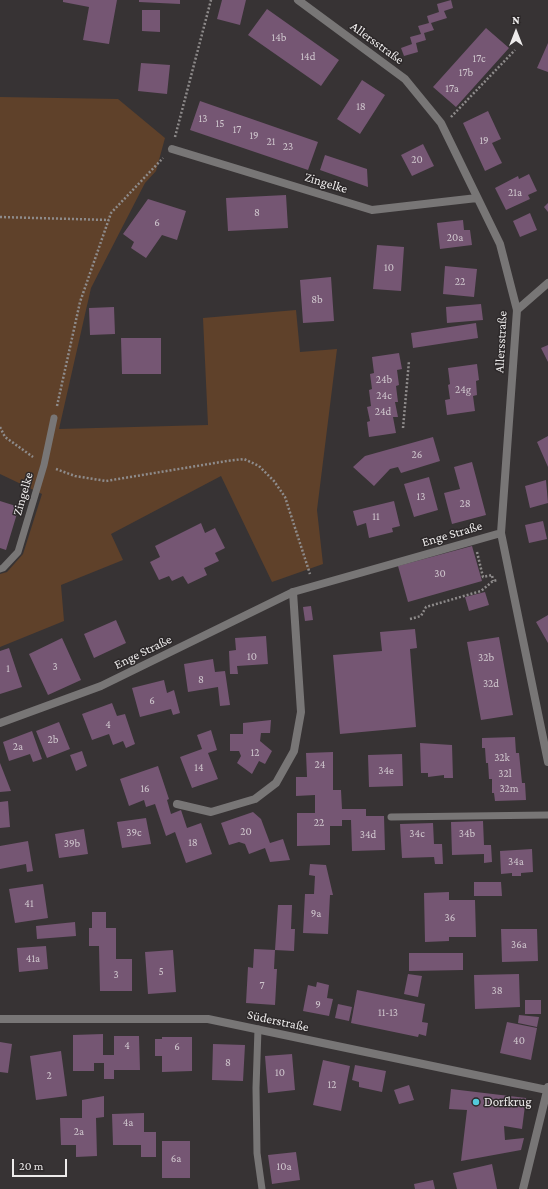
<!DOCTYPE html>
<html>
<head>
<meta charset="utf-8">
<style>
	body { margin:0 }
	#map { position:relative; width:548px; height:1189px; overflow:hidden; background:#373334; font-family:"Crimson Pro",serif }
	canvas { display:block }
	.north { position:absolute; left:496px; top:12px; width:40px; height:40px; -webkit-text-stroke:3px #2d292a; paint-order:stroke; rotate:0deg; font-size:11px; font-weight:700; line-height:16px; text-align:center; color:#edebeb }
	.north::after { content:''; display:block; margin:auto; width:14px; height:18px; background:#edebeb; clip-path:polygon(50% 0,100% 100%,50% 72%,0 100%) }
	.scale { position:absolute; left:12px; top:1159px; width:55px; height:18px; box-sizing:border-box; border:2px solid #edebeb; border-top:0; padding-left:5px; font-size:12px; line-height:14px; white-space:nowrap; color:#edebeb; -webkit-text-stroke:3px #2d292a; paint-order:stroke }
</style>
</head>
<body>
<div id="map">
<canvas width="548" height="1189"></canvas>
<div class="north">N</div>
<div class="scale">20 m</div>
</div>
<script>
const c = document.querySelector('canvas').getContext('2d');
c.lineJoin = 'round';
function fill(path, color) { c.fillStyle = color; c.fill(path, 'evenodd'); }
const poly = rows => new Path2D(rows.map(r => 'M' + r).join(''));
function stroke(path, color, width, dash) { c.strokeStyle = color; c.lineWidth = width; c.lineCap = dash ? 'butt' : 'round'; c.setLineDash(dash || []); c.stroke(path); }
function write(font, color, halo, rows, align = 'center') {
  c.font = font + ' "Crimson Pro",serif'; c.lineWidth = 3; c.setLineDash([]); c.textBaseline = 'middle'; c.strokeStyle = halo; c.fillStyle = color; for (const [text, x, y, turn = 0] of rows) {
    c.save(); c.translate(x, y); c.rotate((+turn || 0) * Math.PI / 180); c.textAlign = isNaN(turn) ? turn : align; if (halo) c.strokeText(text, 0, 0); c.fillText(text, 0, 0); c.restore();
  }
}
const green = poly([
	[0,97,118,99,165,138,156,171,145,183,91,288,59,429,208,425,203,318,296,310,300,352,337,349,317,510,323,564,272,582,221,476,111,534,123,560,61,585,64,621,0,647,0,574,7,572,23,554,42,494,0,474]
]);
const building = poly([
	[63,0,117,0,109,44,83,40,89,7,63,2],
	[139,0,180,0,180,4,139,2],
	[222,0,246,0,240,25,217,19],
	[451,0,453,8,444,11,447,18,431,23,434,30,424,33,426,40,416,43,418,52,404,56,401,48,412,44,410,37,421,34,418,26,429,23,427,16,439,12,437,4],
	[267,9,339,60,321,86,248,35],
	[142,10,160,10,160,32,142,31],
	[486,28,509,48,456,107,433,87],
	[548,43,548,72,537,68],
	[141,63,170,65,167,94,138,91],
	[362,80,385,95,360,134,337,119],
	[200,101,318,142,308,170,190,130],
	[488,111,501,139,492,143,502,163,485,171,463,123],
	[423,144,434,166,412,176,401,155],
	[325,155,367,169,368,187,320,170],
	[529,174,537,191,528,195,530,199,506,210,495,188,518,176,519,179],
	[286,195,288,228,228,231,226,198],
	[148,199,186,211,177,240,162,235,146,258,131,248,134,242,123,234],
	[548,203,548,212,544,207],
	[530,213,537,230,520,237,513,221],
	[463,220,464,230,470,230,472,245,440,249,437,223],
	[377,245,404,247,401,291,373,289],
	[445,266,477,269,474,297,443,294],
	[331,277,334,321,303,323,300,280],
	[481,304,483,320,447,323,446,307],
	[114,307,115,334,90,335,89,308],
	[476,323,478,338,413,348,411,333],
	[121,338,161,338,161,374,122,374],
	[548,345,548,362,541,348],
	[399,353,402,369,397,370,399,385,396,386,398,402,395,402,398,417,393,417,396,433,369,437,367,422,370,421,367,407,371,406,369,390,372,389,370,374,374,373,372,357],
	[477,364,479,380,476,381,477,395,473,396,475,411,447,415,445,400,450,399,448,385,450,384,448,368],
	[548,436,548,467,537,442],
	[433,437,440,461,401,473,398,467,390,469,374,486,353,467,365,456],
	[472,462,486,515,452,524,444,493,460,489,454,467],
	[429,477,438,510,414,517,404,484],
	[546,480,548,503,530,508,525,486],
	[0,501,19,507,6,550,0,548],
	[394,501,400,526,392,528,393,532,369,538,366,523,357,526,353,511],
	[543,521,547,539,529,543,525,525],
	[201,523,205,533,215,528,225,548,215,553,219,561,204,568,207,575,188,584,183,576,172,581,169,576,159,580,150,562,160,557,155,546],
	[472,546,482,581,408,602,398,566],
	[485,592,489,605,469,611,465,597],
	[311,606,313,620,305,621,303,607],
	[548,615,548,643,536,622],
	[116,620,126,643,94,658,84,634],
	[415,629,417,648,410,649,416,727,340,734,333,655,382,651,380,632],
	[266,636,268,664,237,666,238,674,230,674,229,651,236,650,235,638],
	[499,637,513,715,481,720,467,642],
	[62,638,81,680,48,695,29,654],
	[9,648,22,687,0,694,0,651],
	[213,659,215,672,225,671,230,705,220,706,218,687,188,692,184,664],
	[164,680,167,693,174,690,180,713,173,715,171,709,140,717,132,688],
	[112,703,117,716,125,714,135,744,126,748,123,741,113,745,109,734,92,740,82,714],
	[271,720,270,733,261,733,260,741,272,751,265,764,259,761,252,774,237,763,241,756,239,751,230,751,230,734,243,734,243,723],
	[59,722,70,749,47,758,36,731],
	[211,730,217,750,208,753,218,779,192,788,180,757,202,749,197,735],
	[32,731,42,759,33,762,30,754,9,761,3,742],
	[515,737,516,753,519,753,522,783,525,783,526,800,495,801,494,793,492,793,492,779,489,779,488,763,486,763,485,748,482,748,482,738],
	[420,743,452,745,453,778,444,778,444,775,428,777,428,773,421,773],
	[82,751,87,766,76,771,70,755],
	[333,752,333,790,341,790,342,809,366,809,366,816,384,816,385,850,352,851,351,820,342,820,342,826,330,826,330,845,297,846,297,813,315,813,315,795,296,796,296,777,307,777,306,753],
	[402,754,403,786,369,787,368,755],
	[0,763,11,791,0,792],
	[158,766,169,799,167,800,171,814,181,810,187,828,201,823,212,854,186,863,175,832,166,836,155,804,146,807,144,800,129,806,120,779],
	[8,801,10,827,0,828,0,802],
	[253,812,261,819,270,843,283,839,290,860,270,862,265,848,249,854,245,844,239,842,229,845,221,823],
	[146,818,151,844,122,848,117,822],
	[483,821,484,845,491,845,492,862,484,863,484,854,452,855,451,822],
	[433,823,434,844,442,844,443,864,435,864,434,857,402,858,400,824],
	[84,829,88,854,59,858,55,834],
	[28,841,33,871,27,872,26,864,0,869,0,846],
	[532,849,533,872,521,873,521,876,512,876,512,873,501,874,500,851],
	[310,864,326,865,333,895,330,895,328,934,303,933,305,894,314,894,315,876,309,875],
	[474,882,501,882,502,896,474,896],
	[43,884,48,918,15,923,9,889],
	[449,892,449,900,475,900,476,937,449,937,449,941,425,942,424,893],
	[278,905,292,905,291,929,295,929,294,951,275,950],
	[92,912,106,912,106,928,116,928,116,959,132,959,132,991,100,991,99,946,89,946,89,928,92,928],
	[75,922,76,936,37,939,36,926],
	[501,929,537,929,538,961,502,962],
	[46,946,48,969,19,972,17,948],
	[254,949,275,950,274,969,277,969,275,1005,246,1003,248,967,253,968],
	[173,950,176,992,148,994,145,952],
	[409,953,463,953,463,970,409,971],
	[408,974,422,976,418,997,404,994],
	[519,974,520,1007,475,1009,474,975],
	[317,982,329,985,327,998,333,999,329,1016,303,1011,308,985,316,987],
	[357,990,425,1004,422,1022,428,1023,426,1036,419,1034,418,1037,351,1023],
	[525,1000,541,1000,541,1014,525,1014],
	[338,1004,352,1007,349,1021,335,1018],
	[519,1015,539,1017,537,1027,518,1023],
	[507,1022,537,1028,531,1060,500,1053],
	[103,1034,103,1055,114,1055,114,1036,139,1036,140,1070,114,1070,114,1079,104,1079,104,1063,94,1063,94,1071,73,1071,73,1035],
	[162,1037,192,1037,192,1071,162,1072,162,1056,155,1056,155,1039,162,1039],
	[0,1042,12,1044,8,1073,0,1072],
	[213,1044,245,1045,243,1081,212,1080],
	[61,1051,67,1096,36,1100,30,1056],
	[292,1054,295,1090,268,1093,265,1056],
	[323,1060,350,1066,341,1111,313,1105],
	[355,1065,386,1071,382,1092,359,1087,359,1082,352,1080],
	[409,1085,414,1100,399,1104,394,1090],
	[451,1089,526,1098,522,1129,504,1126,505,1140,524,1138,521,1150,461,1161,467,1110,449,1109],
	[104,1096,104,1117,96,1118,97,1156,76,1157,76,1145,61,1145,60,1118,82,1118,82,1100],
	[144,1113,144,1132,156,1132,156,1157,141,1157,141,1145,113,1145,112,1114],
	[162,1141,190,1141,190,1178,162,1178],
	[296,1152,300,1180,272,1184,268,1155],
	[492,1164,497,1189,457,1189,453,1173],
	[433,1180,435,1189,415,1189,414,1184]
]);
const path = poly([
	[451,117,515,50],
	[175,137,211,0],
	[0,217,109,220],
	[57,406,80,302,111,213,163,158],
	[0,427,5,437,33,457],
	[403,428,409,361],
	[56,469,75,476,106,481,227,461,244,459,259,466,274,481,285,497,310,574],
	[477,552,483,577,492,575,493,581],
	[410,619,421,616,426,607,481,591,493,581,498,580]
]);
const lane = poly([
	[0,569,3,568,18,552,44,465,54,418],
	[391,817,548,815],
	[258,1029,256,1088,257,1153,262,1189]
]);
const street = poly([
	[298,0,405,79,441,123,500,244,517,310,501,533,548,762],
	[172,149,372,210,477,198],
	[517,310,548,283],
	[0,723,101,686,293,592,501,533],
	[177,804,211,812,255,799,276,783,294,751,301,712,293,592],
	[0,1019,208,1019,547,1090],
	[523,1189,548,1087]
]);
const markers = [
	[476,1102,4,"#53cadc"]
];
const numberNames = [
	["14b",279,38],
	["14d",308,57],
	["17c",479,59],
	["17b",466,73],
	["17a",452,89],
	["18",361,107],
	["13",203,119],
	["15",220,124],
	["17",237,130],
	["19",254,136],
	["19",484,141],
	["21",271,142],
	["23",288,147],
	["20",417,160],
	["21a",515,193],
	["8",257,213],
	["6",157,223],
	["20a",455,238],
	["10",389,268],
	["22",460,282],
	["8b",317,300],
	["24b",384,380],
	["24g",463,390],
	["24c",384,396],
	["24d",383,412],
	["26",417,455],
	["13",421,497],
	["28",465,504],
	["11",376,517],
	["30",440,574],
	["10",252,657],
	["32b",486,658],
	["3",55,667],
	["1",8,669],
	["8",201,680],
	["32d",491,684],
	["6",152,701],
	["4",108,725],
	["2b",53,740],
	["2a",18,747],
	["12",255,753],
	["32k",502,758],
	["24",320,765],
	["14",199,768],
	["34e",386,771],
	["32l",505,774],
	["16",145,789],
	["32m",509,789],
	["22",319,823],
	["20",246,832],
	["39c",134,833],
	["34c",417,834],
	["34b",467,834],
	["34d",368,835],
	["18",193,843],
	["39b",72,844],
	["34a",516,862],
	["41",29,904],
	["9a",316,914],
	["36",450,918],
	["36a",519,945],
	["41a",33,959],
	["5",161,972],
	["3",116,975],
	["7",262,986],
	["38",497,991],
	["9",318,1005],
	["11-13",388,1013],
	["40",519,1041],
	["4",127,1046],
	["6",177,1047],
	["8",228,1063],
	["10",280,1073],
	["2",49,1076],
	["12",332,1085],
	["4a",128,1123],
	["2a",79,1132],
	["6a",176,1159],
	["10a",284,1167]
];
const streetNames = [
	["Allersstraße",377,43,36],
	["Zingelke",326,183,17],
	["Allersstraße",501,342,-87],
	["Zingelke",23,494,-74],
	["Enge Straße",452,534,-16],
	["Enge Straße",143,652,-26],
	["Süderstraße",278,1021,12]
];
const poiNames = [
	["Dorfkrug",484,1102]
];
fill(green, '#5f412a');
fill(building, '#755673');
stroke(path, '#8e8b8b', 2.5, [2, 2]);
stroke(lane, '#787676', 7);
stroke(street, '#787676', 8);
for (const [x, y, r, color] of markers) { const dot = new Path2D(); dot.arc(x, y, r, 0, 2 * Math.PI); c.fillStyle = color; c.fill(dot); stroke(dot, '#2d292a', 1.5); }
write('11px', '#cfc6cd', null, numberNames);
write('13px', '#edebeb', '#2d292a', streetNames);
write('13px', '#edebeb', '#2d292a', poiNames, 'left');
</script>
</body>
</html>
